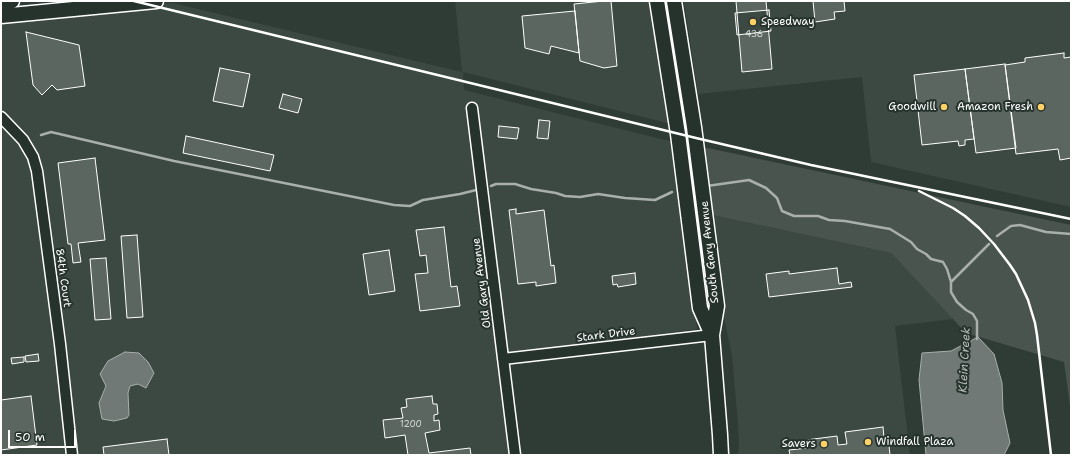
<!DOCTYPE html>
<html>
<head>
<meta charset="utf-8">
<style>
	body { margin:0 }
	#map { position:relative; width:1072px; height:456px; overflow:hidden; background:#2f3b35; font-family:"Shantell Sans",sans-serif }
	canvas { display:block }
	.frame { position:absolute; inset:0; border:2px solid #fff; pointer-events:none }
	.scale { position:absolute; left:8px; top:430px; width:68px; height:18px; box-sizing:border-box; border:2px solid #fff; border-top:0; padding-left:5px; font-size:12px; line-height:14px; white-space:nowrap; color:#fff; -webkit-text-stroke:3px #26332d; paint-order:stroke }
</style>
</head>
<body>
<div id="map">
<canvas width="1072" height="456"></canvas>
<div class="frame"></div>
<div class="scale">50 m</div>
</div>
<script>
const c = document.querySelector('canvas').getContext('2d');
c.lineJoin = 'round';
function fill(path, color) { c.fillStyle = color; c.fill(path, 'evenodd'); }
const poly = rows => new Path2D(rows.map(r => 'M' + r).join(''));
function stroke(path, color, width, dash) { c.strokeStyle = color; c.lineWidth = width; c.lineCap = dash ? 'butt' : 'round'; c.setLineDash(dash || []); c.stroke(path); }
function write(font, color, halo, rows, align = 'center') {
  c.font = font + ' "Shantell Sans",sans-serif'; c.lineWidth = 4; c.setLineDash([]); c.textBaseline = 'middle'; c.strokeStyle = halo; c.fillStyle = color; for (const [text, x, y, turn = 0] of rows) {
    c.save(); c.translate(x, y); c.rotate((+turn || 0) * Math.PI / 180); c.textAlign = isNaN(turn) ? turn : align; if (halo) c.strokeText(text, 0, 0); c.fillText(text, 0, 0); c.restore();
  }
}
const built = poly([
	[455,1,650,1,671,124,463,72,464,90,673,142,697,329,497,356,509,455,1,455,1,17,173,3,462,72],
	[684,1,1071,1,1071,207,871,162,862,77,698,94],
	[712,215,891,253,953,319,895,326,910,455,738,455,739,444,738,423,732,356,723,312]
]);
const green = poly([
	[703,147,1071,225,1071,413,1064,362,966,333,891,253,712,215]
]);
const water = poly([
	[978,337,994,354,1002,383,1003,410,1010,443,1004,455,926,455,919,380,922,353,951,351,978,337],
	[125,352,139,353,148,362,154,373,146,388,138,384,130,386,128,393,129,415,127,418,114,421,102,419,99,403,106,386,100,374,108,361,125,352]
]);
const stream = poly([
	[41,135,51,132,174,161,394,205,410,206,423,200,460,194,476,190],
	[491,186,496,184,515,184,531,189,556,193,565,196,580,197,598,194,625,198,655,200,672,192],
	[707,186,749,180,766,188,777,198,782,211,794,216,818,216,829,220,845,221,890,229,911,242,917,249,926,254,931,259,943,262,947,269,951,282],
	[997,236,1011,226,1020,225,1046,232,1071,234],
	[977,339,977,321,973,314,966,310,957,302,951,292,951,282,989,244]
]);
const building = poly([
	[604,1,611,1,617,66,604,68,580,61,574,4,604,1],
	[736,1,766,1,772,69,742,72,736,1],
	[813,1,844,1,845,11,834,12,835,19,815,22,813,1],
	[769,10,771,31,737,35,735,13,769,10],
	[575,11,579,53,551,46,549,54,525,48,522,16,575,11],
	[26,32,79,45,85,86,57,90,52,85,42,95,33,85,26,32],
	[1064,53,1064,58,1071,57,1071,158,1060,160,1058,149,1016,154,1005,65,1025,62,1025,58,1064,53],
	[1005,64,1016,148,976,153,965,69,1005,64],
	[220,68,250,74,243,107,213,101,220,68],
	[965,69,974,139,965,140,965,145,959,146,958,141,922,145,914,75,965,69],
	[283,94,302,99,298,113,279,108,283,94],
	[539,120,550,121,548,139,537,138,539,120],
	[499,126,519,128,517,139,498,137,499,126],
	[186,136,274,155,270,171,183,153,186,136],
	[95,158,105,240,78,243,81,262,73,263,71,244,68,244,58,163,95,158],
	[516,209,516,214,544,210,551,266,554,265,556,283,536,286,536,282,518,284,509,210,516,209],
	[444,227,451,287,457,286,460,306,420,311,415,274,428,273,426,255,420,256,416,230,444,227],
	[137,235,143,317,127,318,121,236,137,235],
	[389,250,395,291,369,295,363,254,389,250],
	[106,258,111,319,95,320,90,259,106,258],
	[837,268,839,284,851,282,852,287,769,297,766,274,789,271,789,274,837,268],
	[635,273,636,284,618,287,617,284,613,285,612,276,635,273],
	[38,354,39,361,26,362,25,356,38,354],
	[24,357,24,362,12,364,11,358,24,357],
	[31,396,37,445,1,450,1,400,31,396],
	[432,396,433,404,437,404,438,414,434,415,434,421,439,420,440,430,425,433,429,453,470,448,471,455,408,455,405,435,385,438,383,420,403,418,401,408,407,407,406,399,432,396],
	[883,427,884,438,888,437,890,455,790,455,789,450,808,448,806,440,837,436,838,445,847,444,845,432,883,427],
	[167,439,169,455,104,455,103,447,167,439]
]);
const street = poly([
	[472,108,515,455],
	[1,117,23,140,33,157,37,171,60,344,72,455],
	[503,359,712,335]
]);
const secondary = poly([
	[657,1,678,134,700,308,712,335],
	[674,1,694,127,717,306,712,335,720,435,721,455],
	[1,2,12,1],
	[1,16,156,1]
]);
const rail = poly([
	[134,1,696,138,811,165,1071,219],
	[919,191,953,208,965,216,979,228,994,244,1010,265,1016,274,1028,300,1035,323,1037,335,1051,455]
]);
const markers = [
	[753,22,4,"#ffd166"],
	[944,107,4,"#ffd166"],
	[1041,107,4,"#ffd166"],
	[868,442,4,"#ffd166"],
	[824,444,4,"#ffd166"]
];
const numberNames = [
	["436",754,35],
	["1200",411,425]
];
const poiNames = [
	["Speedway",761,22,"left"],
	["Goodwill",936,107],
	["Amazon Fresh",1033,107],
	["Windfall Plaza",876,442,"left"],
	["Savers",816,444]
];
const streetNames = [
	["South Gary Avenue",710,252,-96],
	["84th Court",63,278,82],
	["Old Gary Avenue",482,283,-97],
	["Stark Drive",606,335,-7]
];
const waterNames = [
	["Klein Creek",965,360,-87]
];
fill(built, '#3c4842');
fill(green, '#4a544f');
fill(water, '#707975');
stroke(water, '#a9afac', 1);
stroke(stream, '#a9afac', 2.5);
fill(building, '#5b6661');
stroke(building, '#fff', 1);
stroke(street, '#fff', 13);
stroke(secondary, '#fff', 17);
stroke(street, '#26332d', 10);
stroke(secondary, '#26332d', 14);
stroke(rail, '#fff', 2.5);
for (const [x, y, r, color] of markers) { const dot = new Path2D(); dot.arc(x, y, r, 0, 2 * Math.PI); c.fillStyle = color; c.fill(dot); stroke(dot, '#26332d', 1.5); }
write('9px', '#d6d9d8', null, numberNames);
write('11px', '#fff', '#26332d', poiNames, 'right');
write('11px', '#fff', '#26332d', streetNames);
write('italic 12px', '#b8bcba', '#26332d', waterNames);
</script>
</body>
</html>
